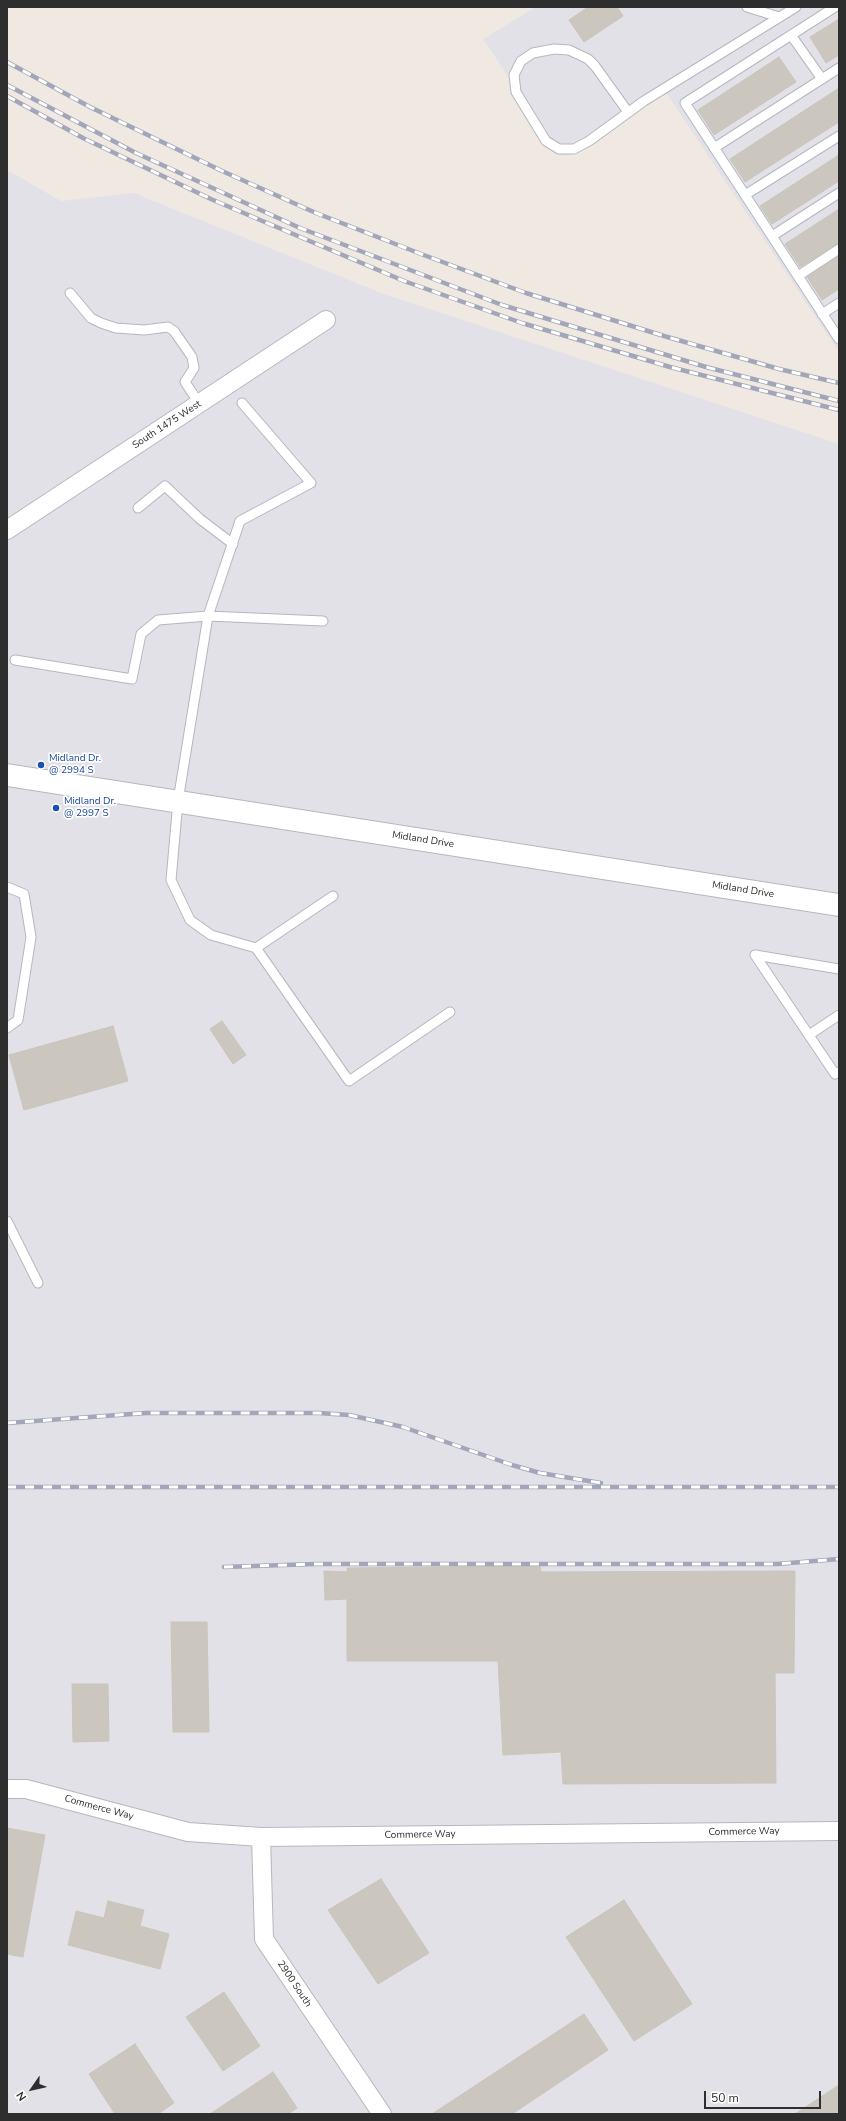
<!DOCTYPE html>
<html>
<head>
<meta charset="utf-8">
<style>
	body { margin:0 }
	#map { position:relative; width:846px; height:2121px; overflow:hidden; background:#efe9e1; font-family:"Nunito Sans",sans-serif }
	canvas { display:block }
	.frame { position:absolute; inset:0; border:8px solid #2e2e2e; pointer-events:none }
	.north { position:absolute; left:12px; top:2069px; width:40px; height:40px; -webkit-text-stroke:3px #fff; paint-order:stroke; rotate:236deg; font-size:11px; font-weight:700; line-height:16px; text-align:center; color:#2e2e2e }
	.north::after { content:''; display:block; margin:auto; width:14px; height:18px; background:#2e2e2e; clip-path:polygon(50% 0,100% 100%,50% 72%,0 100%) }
	.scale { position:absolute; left:704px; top:2091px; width:117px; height:18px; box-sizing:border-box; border:2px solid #2e2e2e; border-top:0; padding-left:5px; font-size:12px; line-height:14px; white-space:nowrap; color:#2e2e2e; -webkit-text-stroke:3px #fff; paint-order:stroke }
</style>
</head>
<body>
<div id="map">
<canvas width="846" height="2121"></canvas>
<div class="frame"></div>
<div class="north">N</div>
<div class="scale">50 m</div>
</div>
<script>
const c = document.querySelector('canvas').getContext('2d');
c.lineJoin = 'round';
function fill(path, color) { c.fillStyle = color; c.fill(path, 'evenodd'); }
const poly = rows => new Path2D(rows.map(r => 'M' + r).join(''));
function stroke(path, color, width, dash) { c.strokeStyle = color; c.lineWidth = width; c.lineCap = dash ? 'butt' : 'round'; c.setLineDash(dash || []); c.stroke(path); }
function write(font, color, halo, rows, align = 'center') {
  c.font = font + ' "Nunito Sans",sans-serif'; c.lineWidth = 3.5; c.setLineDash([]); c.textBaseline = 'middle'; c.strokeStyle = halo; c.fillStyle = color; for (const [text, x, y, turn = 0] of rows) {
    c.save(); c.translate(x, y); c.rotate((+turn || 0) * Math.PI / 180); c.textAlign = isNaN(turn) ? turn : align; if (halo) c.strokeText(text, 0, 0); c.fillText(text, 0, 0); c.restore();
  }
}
const industrial = poly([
	[536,7,839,7,839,352,665,91,562,156,483,39],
	[7,170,61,201,134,193,381,293,839,444,839,2114,7,2114]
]);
const building = poly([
	[588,7,617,7,623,16,584,42,569,20,588,7],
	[839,19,839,55,826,63,810,37,839,19],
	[779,57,796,82,714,135,698,110,779,57],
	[839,88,839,122,745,182,730,159,839,88],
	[839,155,839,181,772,224,760,206,839,155],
	[839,209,839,243,800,267,785,244,839,209],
	[839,256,839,289,822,300,807,277,839,256],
	[222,1021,246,1055,233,1064,210,1029,222,1021],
	[113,1026,128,1081,24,1110,9,1055,113,1026],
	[540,1566,541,1572,795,1571,794,1673,775,1673,776,1783,563,1784,561,1752,503,1755,498,1661,347,1661,347,1599,325,1600,324,1571,347,1572,347,1568,540,1566],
	[171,1622,207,1622,209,1732,173,1732,171,1622],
	[72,1684,108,1684,109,1741,73,1742,72,1684],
	[7,1828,45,1835,23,1957,7,1954,7,1828],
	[381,1879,429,1953,378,1984,328,1910,381,1879],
	[624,1900,692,2004,634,2041,566,1937,624,1900],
	[108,1901,144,1910,140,1926,169,1934,160,1969,68,1945,76,1911,104,1918,108,1901],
	[224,1992,260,2046,223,2071,186,2017,224,1992],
	[584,2014,608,2050,512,2114,432,2114,584,2014],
	[135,2044,174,2103,158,2114,115,2114,89,2074,135,2044],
	[273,2072,297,2108,288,2114,210,2114,273,2072],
	[839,2085,839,2114,795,2114,839,2085]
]);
const service = poly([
	[747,7,779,17],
	[835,7,685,103,839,339],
	[791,35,822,79],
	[628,112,595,66,588,59,569,50,554,49,533,53,521,61,514,75,516,92,546,141,559,149,574,149,589,141,644,101,796,7],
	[714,148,839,68],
	[745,195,839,136],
	[772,236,839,193],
	[798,276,839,249],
	[70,293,91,318,101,323,116,328,144,330,168,327,174,331,192,357,194,368,185,382,199,403],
	[822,314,839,303],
	[242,403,311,483,240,521,208,616,178,801,171,880,190,920,211,935,256,948,333,896],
	[138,508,165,486,200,519,233,544],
	[15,660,132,679,141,634,158,620,208,616,323,621],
	[7,887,24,894,31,937,18,1020,7,1028],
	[256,948,349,1081,450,1012],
	[839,969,755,955,835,1074,839,1072],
	[809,1035,839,1015],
	[7,1221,38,1283]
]);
const minor = poly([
	[7,530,326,320],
	[7,1789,26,1789,188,1832,261,1837,839,1831],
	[261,1837,264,1939,382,2114]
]);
const tertiary = poly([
	[7,775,839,905]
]);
const rail = poly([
	[7,62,90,107,222,171,316,213,421,254,526,293,664,336,779,369,839,383],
	[7,85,136,153,300,228,502,305,706,367,839,401],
	[7,96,83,138,213,200,404,281,522,323,670,367,839,410],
	[7,1423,146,1413,319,1413,349,1415,403,1427,512,1465,540,1473,601,1483],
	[7,1487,839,1487],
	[224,1567,315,1564,777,1564,839,1559]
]);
const markers = [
	[41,765,4,"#1a4fb4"],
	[56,808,4,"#1a4fb4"]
];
const streetNames = [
	["South 1475 West",167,425,-33],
	["Midland Drive",423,840,9],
	["Midland Drive",743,890,9],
	["Commerce Way",99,1808,15],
	["Commerce Way",744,1832,-1],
	["Commerce Way",420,1835,-1],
	["2900 South",294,1984,56]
];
const transitNames = [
	["Midland Dr.",49,759],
	["@ 2994 S",49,771],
	["Midland Dr.",64,802],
	["@ 2997 S",64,814]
];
fill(industrial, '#e3e1e8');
fill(building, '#cbc7bf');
stroke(building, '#cbc5ba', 1);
stroke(service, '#b4b7c1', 11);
stroke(minor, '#b4b7c1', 20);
stroke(tertiary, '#b4b7c1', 24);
stroke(service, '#fff', 9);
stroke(minor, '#fff', 18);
stroke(tertiary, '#fff', 22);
stroke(rail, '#a3a6b8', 4.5);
stroke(rail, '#fff', 3, [9]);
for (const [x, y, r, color] of markers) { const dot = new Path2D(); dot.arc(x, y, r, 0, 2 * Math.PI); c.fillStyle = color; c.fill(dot); stroke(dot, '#fff', 1.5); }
write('10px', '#2e2e2e', '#fff', streetNames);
write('10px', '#164399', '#fff', transitNames, 'left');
</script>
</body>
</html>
